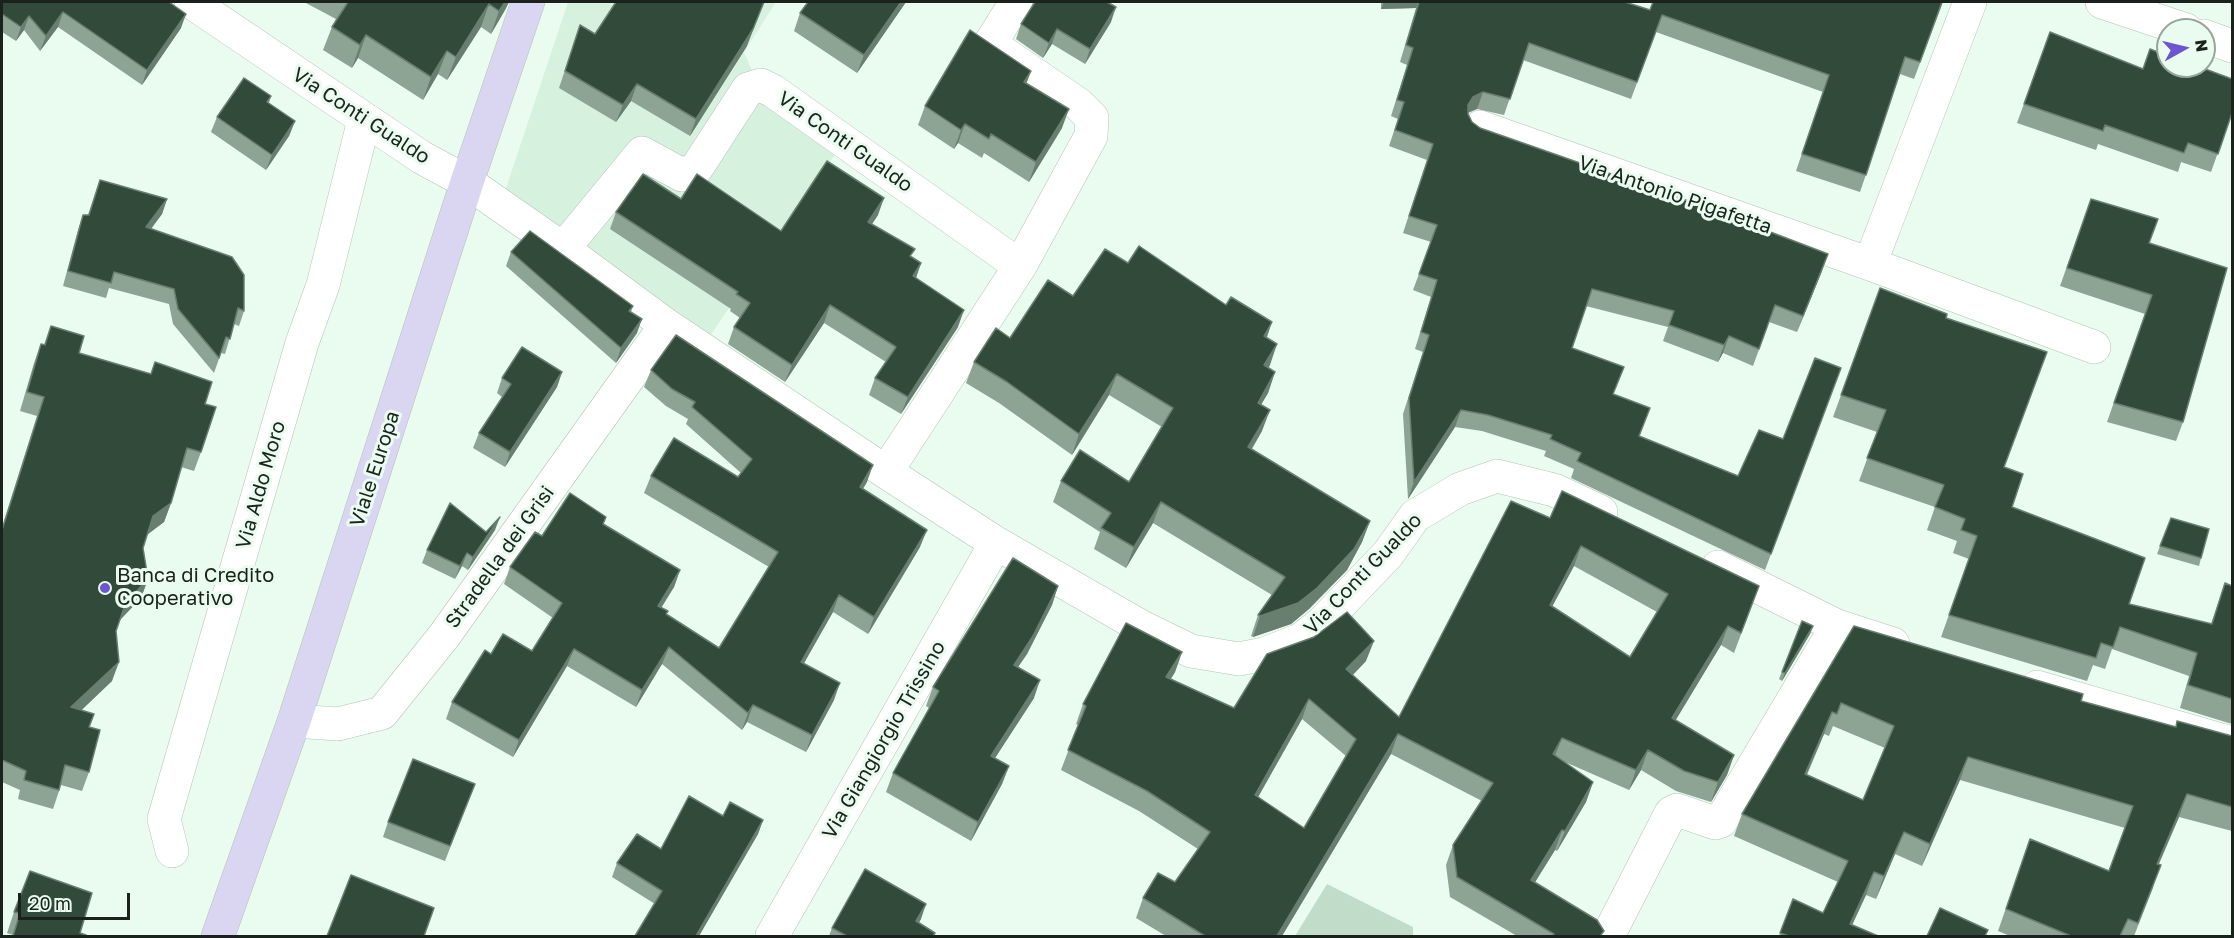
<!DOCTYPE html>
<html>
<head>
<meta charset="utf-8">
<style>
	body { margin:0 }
	#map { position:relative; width:2234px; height:938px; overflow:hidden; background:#e9fcef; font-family:"Golos Text",sans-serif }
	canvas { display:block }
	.frame { position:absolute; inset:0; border:3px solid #1b221d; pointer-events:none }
	.north { position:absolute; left:2156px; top:18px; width:60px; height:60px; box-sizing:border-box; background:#e9fcef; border:2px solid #97a59b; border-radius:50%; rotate:82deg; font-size:16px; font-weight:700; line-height:24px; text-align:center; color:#1b221d }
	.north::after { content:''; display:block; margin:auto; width:21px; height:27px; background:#6c56d0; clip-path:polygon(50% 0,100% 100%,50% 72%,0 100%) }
	.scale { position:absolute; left:18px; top:893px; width:112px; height:27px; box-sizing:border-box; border:3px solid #1b221d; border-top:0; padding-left:8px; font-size:18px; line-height:21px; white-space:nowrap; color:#1b221d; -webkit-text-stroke:4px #e9fcef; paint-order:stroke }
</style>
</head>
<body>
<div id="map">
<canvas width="2234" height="938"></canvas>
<div class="frame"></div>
<div class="north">N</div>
<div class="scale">20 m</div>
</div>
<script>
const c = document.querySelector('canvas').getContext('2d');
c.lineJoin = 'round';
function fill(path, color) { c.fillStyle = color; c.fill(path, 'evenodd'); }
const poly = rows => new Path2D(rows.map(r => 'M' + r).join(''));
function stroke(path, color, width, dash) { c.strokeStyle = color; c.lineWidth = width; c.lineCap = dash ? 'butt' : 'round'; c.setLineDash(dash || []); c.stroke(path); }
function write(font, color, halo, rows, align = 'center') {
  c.font = font + ' "Golos Text",sans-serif'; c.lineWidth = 6; c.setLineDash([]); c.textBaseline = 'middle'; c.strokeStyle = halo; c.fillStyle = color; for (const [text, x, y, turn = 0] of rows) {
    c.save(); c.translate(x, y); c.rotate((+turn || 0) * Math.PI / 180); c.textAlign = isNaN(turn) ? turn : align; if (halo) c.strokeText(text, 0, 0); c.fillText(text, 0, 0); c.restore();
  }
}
const built = poly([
	[568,2,776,2,744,52,763,96,838,150,705,343,500,206]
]);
const green = poly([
	[1327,884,1413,927,1413,936,1295,936]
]);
const minor = poly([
	[191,2,421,157,467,182,563,249,666,325,886,472,996,543,1140,626,1191,651,1239,659,1264,654,1300,640,1322,623,1388,554,1415,516,1460,489,1497,476,1554,490,1601,512],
	[1016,2,990,44,1078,104,1092,118,1091,136,1020,266],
	[2102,2,2186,30],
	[2204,36,2232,46],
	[1480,127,1870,264,2094,347],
	[563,249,642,153,682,175,696,169,748,89,761,85,773,91,1020,266,886,472],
	[1870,264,1970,2],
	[1718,567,1837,626,1893,644],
	[2037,687,2232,743],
	[294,721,338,724,382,713,444,636,666,325],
	[172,851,164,819,302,343,323,285,364,120],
	[772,936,996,543],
	[1608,936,1671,813,1677,810,1715,823,1721,821,1837,626]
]);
const secondary = poly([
	[218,936,294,721,467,182,528,2]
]);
const wall = poly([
	[2,2,181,28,142,85,58,27,40,51,24,30,16,41,2,32],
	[304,2,509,2,505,10,491,34,481,27,447,80,438,74,423,100,358,58,352,68,323,50,332,27,336,19],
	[808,2,906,2,857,73,794,31,800,13],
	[1381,2,1625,2,1650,10,1943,2,1914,79,1900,74,1860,192,1796,171,1823,92,1656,32,1631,99,1523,60,1504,115,1477,109,1468,113,1472,122,1480,128,1822,271,1797,332,1769,322,1753,366,1723,353,1718,362,1663,341,1668,327,1586,306,1572,348,1614,394,1639,437,1738,476,1783,439,1841,368,1765,570,1571,478,1574,469,1544,456,1546,451,1482,431,1455,427,1408,499,1403,414,1423,352,1415,349,1431,297,1413,290,1431,242,1403,233,1427,160,1389,146,1398,119,1391,116,1407,65,1400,62,1416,8,1381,9],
	[1108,3,1111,22,1085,64,1052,44,1043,58,1016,39,1021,24],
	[580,25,595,34,747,46,690,136,631,101,616,122,559,88],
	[2050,32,2143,69,2232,113,2211,172,2181,162,2178,172,2098,144,2096,150,2017,123],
	[1031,71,1026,84,1062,128,1029,182,984,153,982,158,958,143,954,149,918,125,925,106],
	[271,96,269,103,295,121,289,136,266,170,211,132,217,117],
	[100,180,167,199,162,214,151,229,244,311,239,326,234,324,225,354,221,353,214,373,173,324,169,304,109,288,106,298,63,286,78,230,83,215,88,215],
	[681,199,781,231,878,215,872,224,912,258,921,263,916,277,958,327,901,414,869,395,875,378,886,362,824,323,785,382,728,344,734,327,740,318,730,311,731,309,610,229,616,212],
	[2091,199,2149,243,2183,422,2176,441,2107,422,2145,314,2060,286],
	[511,252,633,306,631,312,637,333,616,363,506,266],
	[1128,263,1226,305,1267,338,1270,365,1268,367,1275,372,1268,393,1261,405,1262,431,1252,449,1370,521,1362,542,1347,570,1309,609,1291,624,1253,637,1251,636,1258,615,1272,595,1153,523,1126,568,1094,549,1100,532,1053,502,1061,481,1129,482,1162,427,1109,395,1072,455,999,403,966,383,974,362,1073,296],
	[1880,288,1946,318,2004,467,2012,507,2129,604,2211,624,2225,583,2232,586,2232,724,2180,708,2189,676,2112,649,2105,669,2093,665,2087,681,1941,637,1969,559,1953,553,1957,541,1927,530,1935,507,1859,481,1877,432,1833,417],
	[51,326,79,353,205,404,201,452,194,471,181,467,171,503,164,522,147,534,143,548,148,579,141,598,120,620,116,631,112,681,81,710,89,727,89,772,82,791,61,785,53,809,18,799,20,790,2,782,2,527,37,416,20,411,34,363,41,344,44,345],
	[651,370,867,482,862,489,920,547,868,634,833,612,804,663,834,700,806,752,747,722,742,730,662,664,636,707,567,666,513,757,446,719,452,702,491,654,532,651,553,618,504,584,510,567,542,536,604,524,680,570,674,587,661,607,667,614,719,648,769,567,644,493,651,476,738,477,741,473,686,424,688,419,666,406,644,387],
	[562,372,557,387,505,467,473,448,479,433,502,397,497,393,502,378],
	[1550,518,1759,586,1734,653,1721,645,1675,720,1734,755,1727,775,1711,802,1676,791,1641,770,1629,790,1565,762,1593,782,1586,802,1557,851,1555,850,1535,882,1602,936,1517,936,1450,897,1446,865,1453,845,1482,801,1391,754,1282,936,1166,936,1136,918,1143,898,1175,882,1198,849,1139,811,1061,770,1078,725,1076,724,1083,704,1182,652,1175,672,1171,679,1234,708,1366,661,1353,675,1399,717],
	[1574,566,1657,612,1630,657,1552,607],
	[1302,719,1346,756,1304,828,1258,797],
	[2171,518,2201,558,2199,566,2157,554],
	[495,530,468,570,462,566,455,579,422,563,427,550,486,532],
	[1058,586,1052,605,1027,654,1018,667,1034,698,995,758,1009,766,1002,784,971,841,886,792,893,773,929,708,926,706,933,687],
	[1802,621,1813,626,1810,634,1782,681,1779,679],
	[1854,626,2081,701,2175,727,2232,736,2232,831,2179,817,2159,864,2153,888,2134,936,2010,936,1998,931,2022,862,2109,871,2125,828,1960,780,1922,866,1895,854,1876,899,1866,895,1852,925,1878,936,1779,936,1793,899,1823,913,1838,882,1734,836,1742,814],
	[1833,726,1885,748,1863,800,1807,775,1824,734,1829,736],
	[475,784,445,861,383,837,388,822],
	[723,816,763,820,758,834,699,936,635,936,655,904,612,877,617,863,661,849],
	[14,912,80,933,85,936,12,936,13,935,7,933],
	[921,919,919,922,934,936,829,936,832,928]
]);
const shadedWall = poly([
	[505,2,509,2,505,10,491,34,499,11],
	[764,2,747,46,690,136,696,119],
	[901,2,906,2,857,73,864,55],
	[1384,2,1418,2,1416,8,1381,9],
	[489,4,481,27,447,80,456,57],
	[1116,7,1111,22,1085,64,1090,49],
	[63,12,58,27,40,51,46,36],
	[186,14,181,28,142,85,147,70],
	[29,16,24,30,16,41,21,27],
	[1057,29,1052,44,1043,58,1049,43],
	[366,35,358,58,352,68,360,45],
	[447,51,438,74,423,100,431,77],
	[1031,71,1024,90,1024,82],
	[637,84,631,101,616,122,623,105],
	[1483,92,1477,109,1467,113,1468,105,1473,97],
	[1069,109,1062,128,1029,182,1036,162],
	[295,121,289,136,266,170,272,155],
	[965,124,958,143,954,149,961,130],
	[884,198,878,215,862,239,868,222],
	[167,199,162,214,141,242,146,227],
	[1828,254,1822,271,1797,332,1803,316],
	[921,263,915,281,913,276],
	[830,305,824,323,785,382,792,365],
	[964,310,958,327,901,414,908,397],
	[642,319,637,333,616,363,621,348],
	[1272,322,1265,343,1264,336],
	[1729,336,1723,353,1718,362,1724,345],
	[1277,344,1270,365,1257,386,1264,365],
	[562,372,557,387,505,467,510,452],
	[1275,372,1268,393,1250,423,1258,403],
	[1117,374,1109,395,1072,455,1079,434],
	[1270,410,1262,431,1240,468,1248,447],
	[1461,410,1455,427,1408,499,1414,482],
	[873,465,867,482,854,504,860,487],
	[1161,502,1153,523,1126,568,1134,547],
	[171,503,164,522,147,535,153,516],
	[500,517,495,530,468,570,473,557],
	[1370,521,1362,542,1347,570,1309,609,1291,624,1253,637,1260,616],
	[927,530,920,547,868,634,874,617],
	[1581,546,1574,566,1542,625,1550,605],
	[467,553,462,566,455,579,460,566],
	[680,570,674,587,652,623,658,606],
	[148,579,141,598,119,621,126,602],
	[1058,586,1052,605,1027,654,1007,683,1014,665],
	[839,595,833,612,795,679,801,662],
	[1728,626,1721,645,1665,738,1672,718],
	[1813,626,1810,634,1782,681,1785,673],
	[1374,641,1366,661,1339,689,1346,669],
	[669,647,662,664,636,707,642,690],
	[574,649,567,666,513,757,519,740],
	[1182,652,1175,672,1159,697,1166,677],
	[119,662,112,681,65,726,71,707],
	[1040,680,1034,698,984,775,991,756],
	[840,683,834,700,806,752,812,735],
	[1309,699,1302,719,1248,815,1255,795],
	[753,705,747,722,742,730,748,713],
	[1832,712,1824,734,1797,796,1805,774],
	[1398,734,1391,754,1282,936,1277,936],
	[1562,738,1554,758,1553,754],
	[1648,750,1641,770,1629,790,1636,770],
	[1734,755,1727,775,1711,802,1718,782],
	[1968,757,1960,780,1922,866,1930,844],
	[1009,766,1002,784,971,841,978,822],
	[1593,782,1586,802,1557,851,1565,831],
	[2187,794,2179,817,2149,886,2157,864],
	[763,820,758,834,699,936,696,936],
	[1562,830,1555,850,1524,900,1531,880],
	[1904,832,1895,854,1876,899,1884,876],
	[1874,872,1866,895,1847,936,1850,924],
	[926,904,921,919,911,936,916,921]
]);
const building = poly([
	[2,2,169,2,186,14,147,70,63,12,46,36,29,16,21,27,2,14,2,2],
	[348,2,505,2,499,11,489,4,456,57,447,51,431,77,366,35,360,45,332,27,348,2],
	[616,2,764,2,753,29,696,119,637,84,623,105,565,71,580,25,595,34,616,2],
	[808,2,901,2,864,55,800,13,808,2],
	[1035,2,1107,2,1116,7,1090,49,1057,29,1049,43,1021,24,1035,2],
	[1419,2,1625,2,1650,10,1653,2,1942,2,1920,62,1905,57,1866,175,1802,154,1829,75,1662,15,1637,82,1529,43,1510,99,1483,92,1473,97,1468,105,1468,114,1472,122,1480,128,1697,204,1828,254,1803,316,1775,305,1759,349,1729,336,1724,345,1669,325,1674,311,1592,289,1572,348,1624,367,1613,394,1650,408,1639,436,1738,476,1759,430,1783,439,1815,358,1841,368,1771,554,1577,461,1581,453,1550,439,1552,435,1488,415,1461,410,1414,482,1409,398,1429,335,1421,332,1437,280,1419,274,1437,225,1409,216,1433,144,1395,130,1404,102,1397,100,1413,48,1406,45,1419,2],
	[970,30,1031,71,1024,82,1069,109,1036,162,991,134,989,139,965,124,961,130,925,106,970,30],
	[2050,32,2143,69,2150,49,2168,56,2168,66,2197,66,2232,79,2232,113,2218,154,2188,143,2184,153,2105,125,2103,131,2024,104,2050,32],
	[244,78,271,96,267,102,295,121,272,155,217,117,244,78],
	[827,161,884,198,868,222,915,249,910,256,921,263,913,276,964,310,908,397,875,378,896,347,830,305,792,365,734,327,750,303,736,294,738,292,616,212,643,174,681,199,697,174,781,231,827,161],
	[100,180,167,199,146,227,232,257,244,275,244,311,238,308,230,339,226,337,219,358,178,309,174,289,114,272,111,283,68,271,83,215,89,215,100,180],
	[2091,199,2158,219,2149,243,2227,268,2183,422,2114,403,2152,295,2067,268,2091,199],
	[530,231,633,306,629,311,642,319,621,348,511,252,530,231],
	[1139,246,1226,305,1231,297,1272,322,1264,336,1277,344,1264,365,1275,372,1258,403,1270,410,1248,447,1370,521,1354,549,1317,588,1298,603,1260,616,1258,615,1285,577,1161,502,1134,547,1101,528,1111,513,1061,481,1080,450,1129,482,1173,408,1117,374,1079,434,1007,382,974,362,996,328,1010,338,1048,280,1073,296,1105,249,1128,263,1139,246],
	[1880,288,1947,314,1946,318,2047,352,2004,467,2023,474,2012,507,2145,558,2129,604,2212,624,2225,583,2232,586,2232,699,2188,685,2197,653,2120,627,2113,647,2101,643,2096,658,1949,615,1977,536,1961,530,1965,519,1935,507,1944,485,1867,458,1886,410,1841,395,1880,288],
	[51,326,84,336,79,353,151,374,155,362,212,382,205,404,216,407,201,452,187,448,171,503,153,516,143,548,148,579,126,602,116,631,119,662,71,707,94,714,89,727,100,730,89,772,65,765,59,790,24,780,26,771,2,760,2,530,44,397,27,392,41,344,45,345,51,326],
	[676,335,873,465,860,487,927,530,874,617,839,595,801,662,840,683,812,735,753,705,748,713,669,647,642,690,574,649,519,740,452,702,485,650,491,654,503,634,532,651,562,603,510,567,535,532,542,536,570,493,606,517,603,524,680,570,658,606,668,611,666,614,719,648,778,552,651,476,674,438,738,477,752,459,692,407,695,402,672,389,651,370,676,335],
	[522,347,562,372,510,452,479,433,511,384,502,378,522,347],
	[1562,491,1759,586,1741,633,1728,626,1672,718,1734,755,1718,782,1684,771,1648,750,1636,770,1562,738,1553,754,1593,782,1565,831,1562,830,1531,880,1597,920,1604,931,1600,936,1553,936,1554,934,1457,877,1453,845,1493,783,1398,734,1277,936,1205,936,1143,898,1158,873,1175,882,1210,832,1147,791,1068,750,1086,706,1083,704,1126,623,1182,652,1166,677,1234,708,1267,654,1314,637,1347,612,1374,641,1346,669,1399,717,1511,501,1550,518,1562,491],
	[1581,546,1668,594,1630,657,1550,605,1581,546],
	[1309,699,1356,739,1304,828,1255,795,1309,699],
	[450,503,486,532,500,517,473,557,467,553,460,566,427,550,450,503],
	[2171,518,2209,529,2201,558,2160,546,2171,518],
	[1013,558,1058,586,1033,636,1014,665,1040,680,991,756,1009,766,978,822,893,773,939,691,933,687,1013,558],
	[1802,621,1813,626,1785,673,1782,672,1802,621],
	[1854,626,2083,694,2081,701,2176,727,2177,721,2232,736,2232,807,2187,794,2157,864,2161,865,2138,923,2128,919,2120,936,2071,936,2006,909,2030,839,2109,871,2133,806,1968,757,1930,844,1904,832,1884,876,1874,872,1850,924,1878,936,1789,936,1780,933,1793,899,1823,913,1848,861,1742,814,1854,626],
	[1841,703,1894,726,1863,800,1805,774,1832,712,1837,714,1841,703],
	[413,759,475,784,450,846,388,822,413,759],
	[689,796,723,816,730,802,763,820,696,936,635,936,662,891,617,863,637,834,661,849,689,796],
	[865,869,926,904,916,921,935,933,933,936,847,936,832,928,865,869],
	[30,871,92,893,80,933,86,935,85,936,13,936,20,913,14,912,30,871],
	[351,875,434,908,424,936,327,936,351,875],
	[1940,908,1988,930,1985,936,1927,936,1940,908]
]);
const markers = [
	[105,588,6,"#6c56d0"]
];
const streetNames = [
	["Via Conti Gualdo",361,116,33],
	["Via Conti Gualdo",845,142,35],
	["Via Antonio Pigafetta",1675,195,19],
	["Viale Europa",375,469,-72],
	["Via Aldo Moro",261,485,-74],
	["Stradella dei Grisi",500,557,-54],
	["Via Conti Gualdo",1363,574,-46],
	["Via Giangiorgio Trissino",884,740,-60]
];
const poiNames = [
	["Banca di Credito",117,576],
	["Cooperativo",117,599]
];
fill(built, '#d7f1df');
fill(green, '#c2dcca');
stroke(minor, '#b2c4b7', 34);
stroke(secondary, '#b2c4b7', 34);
stroke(minor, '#fff', 33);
stroke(secondary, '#dad6f2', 33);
fill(wall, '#8da394');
fill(shadedWall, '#687f70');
fill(building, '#314a39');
stroke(building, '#687f70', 1.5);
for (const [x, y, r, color] of markers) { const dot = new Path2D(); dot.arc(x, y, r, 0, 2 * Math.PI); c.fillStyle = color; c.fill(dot); stroke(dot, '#e9fcef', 2); }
write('20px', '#1b221d', '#e9fcef', streetNames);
write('20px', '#1b221d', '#e9fcef', poiNames, 'left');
</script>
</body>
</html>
